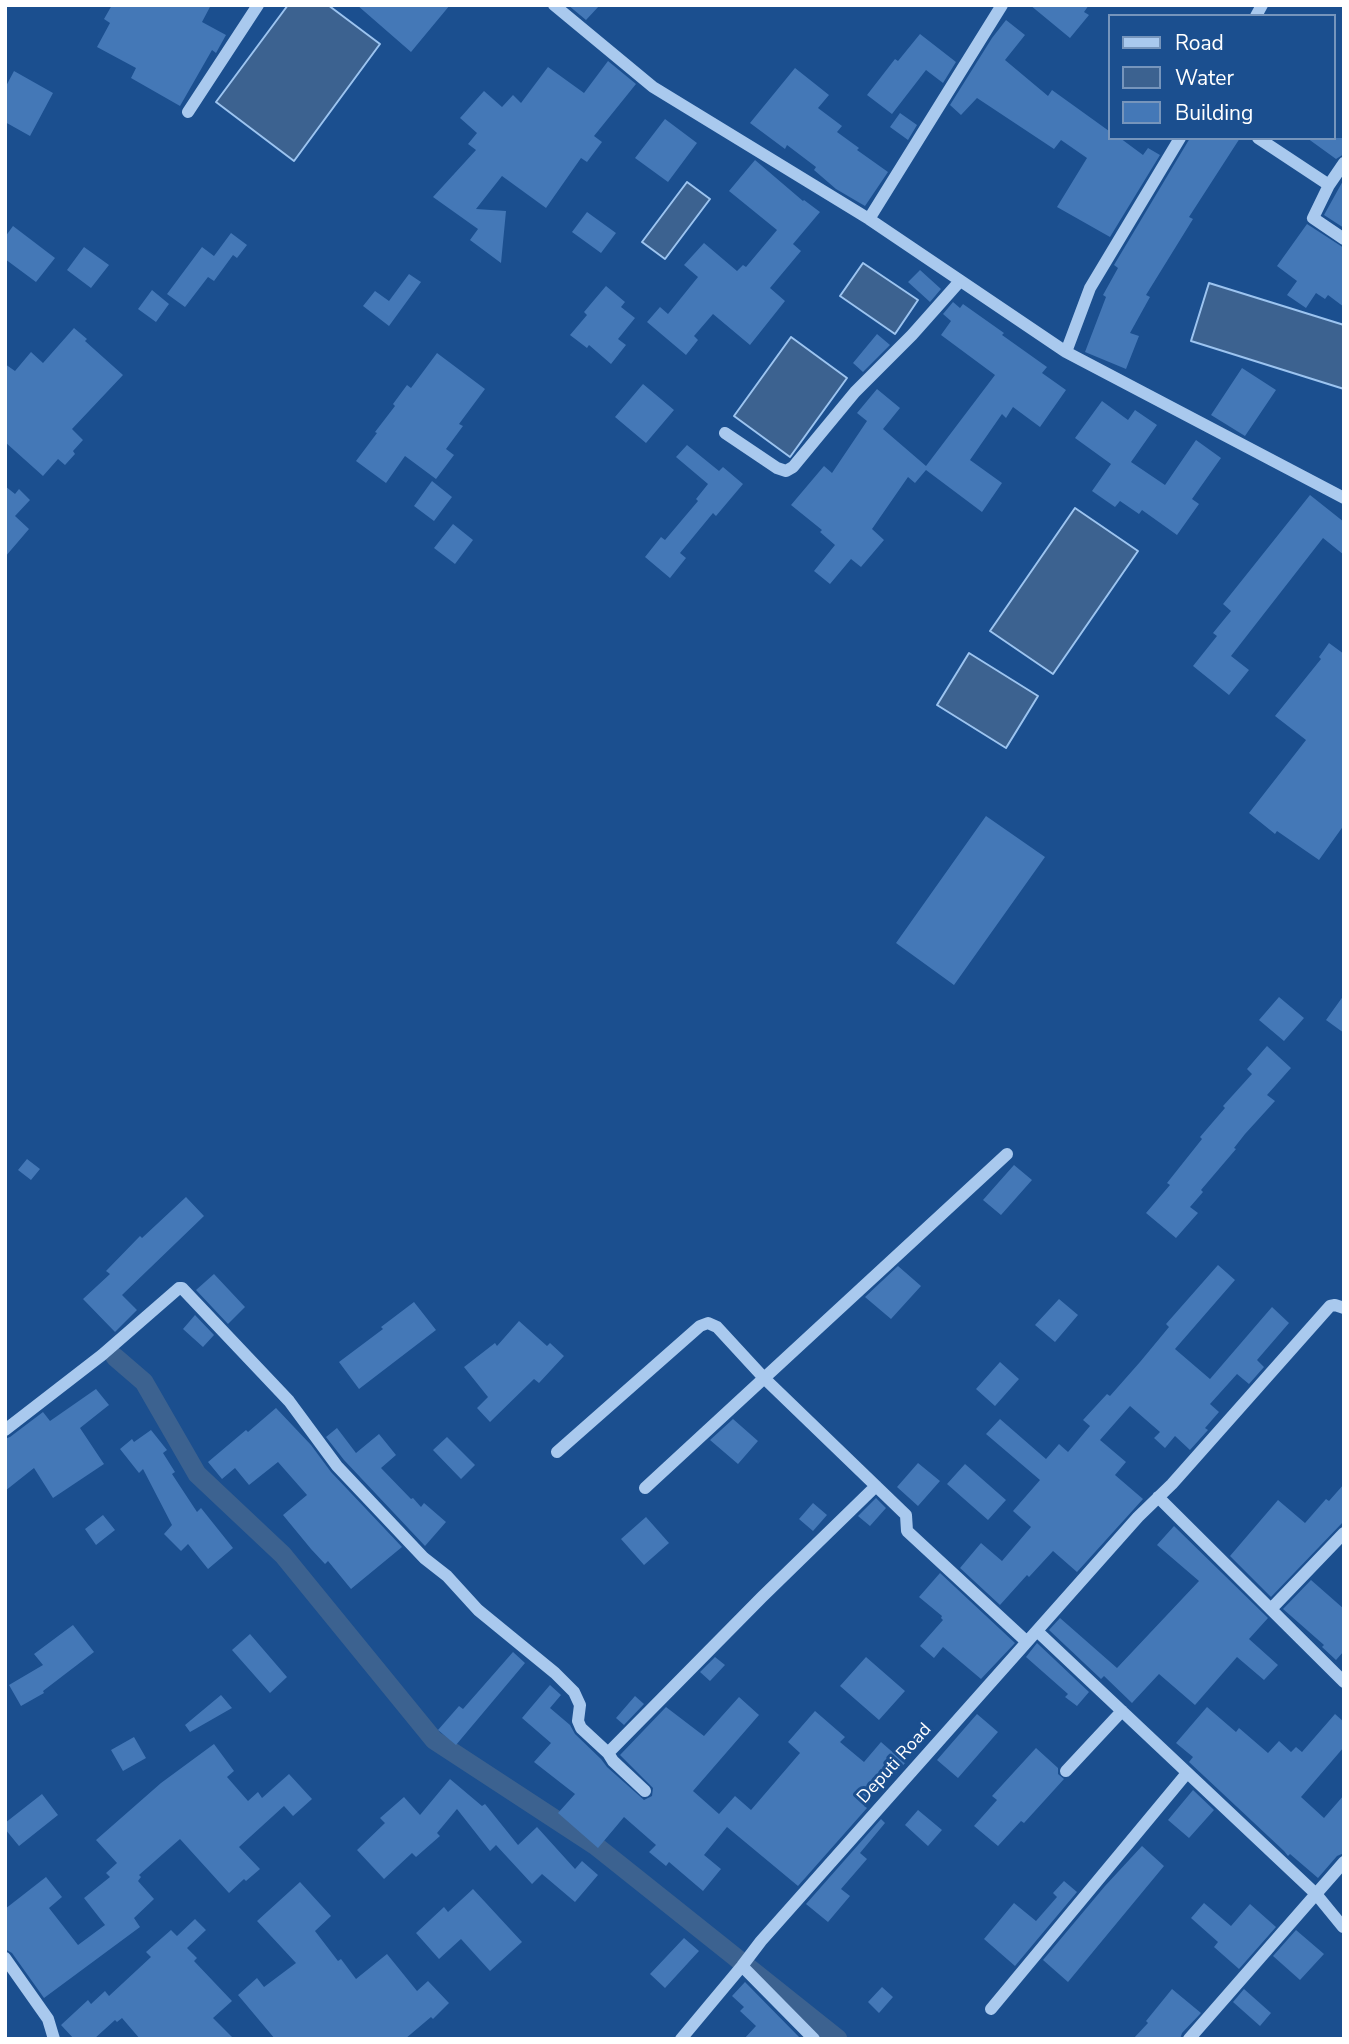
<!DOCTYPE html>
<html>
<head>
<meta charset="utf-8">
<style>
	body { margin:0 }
	#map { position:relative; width:1349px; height:2044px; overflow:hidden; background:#1b4f8f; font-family:"Nunito Sans",sans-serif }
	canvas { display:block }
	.frame { position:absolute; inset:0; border:7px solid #fff; pointer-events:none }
	.legend { position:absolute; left:1108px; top:14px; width:228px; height:126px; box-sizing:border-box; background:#1b4f8f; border:2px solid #7695bc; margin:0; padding:9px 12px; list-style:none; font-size:21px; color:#fff }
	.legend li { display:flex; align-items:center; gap:14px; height:35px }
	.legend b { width:35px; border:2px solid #7695bc }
</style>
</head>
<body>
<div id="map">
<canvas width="1349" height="2044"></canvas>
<div class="frame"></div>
<ul class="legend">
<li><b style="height:9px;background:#a9c9ee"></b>Road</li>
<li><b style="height:19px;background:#3c6290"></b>Water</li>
<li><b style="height:19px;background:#4478b7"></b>Building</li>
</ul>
</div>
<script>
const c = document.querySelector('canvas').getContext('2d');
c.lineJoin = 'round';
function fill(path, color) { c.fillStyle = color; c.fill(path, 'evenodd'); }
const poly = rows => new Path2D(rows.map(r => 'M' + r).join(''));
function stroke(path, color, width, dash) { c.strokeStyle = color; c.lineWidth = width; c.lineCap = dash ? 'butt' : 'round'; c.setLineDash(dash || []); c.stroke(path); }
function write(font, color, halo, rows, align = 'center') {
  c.font = font + ' "Nunito Sans",sans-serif'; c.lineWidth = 6; c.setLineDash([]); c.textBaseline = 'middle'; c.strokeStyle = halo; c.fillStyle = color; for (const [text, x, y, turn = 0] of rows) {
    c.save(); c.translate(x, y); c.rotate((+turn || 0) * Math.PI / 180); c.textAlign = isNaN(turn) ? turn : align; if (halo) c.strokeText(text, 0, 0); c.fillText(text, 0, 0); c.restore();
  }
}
const water = poly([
	[288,5,328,5,380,44,294,161,216,102,288,5],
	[687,182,710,199,665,259,642,242,687,182],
	[863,263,918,300,895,334,840,296,863,263],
	[1209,283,1344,325,1344,389,1191,341,1209,283],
	[791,337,847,378,790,457,734,416,791,337],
	[1075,508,1138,551,1053,674,990,631,1075,508],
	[969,653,1038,696,1006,748,937,705,969,653]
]);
const canal = poly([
	[115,1357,144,1382,197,1474,283,1555,434,1740,596,1846,838,2039]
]);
const building = poly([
	[112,5,211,5,202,22,226,35,216,53,212,50,180,106,131,78,136,68,97,47,110,23,104,19],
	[357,5,450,5,411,52],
	[568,5,600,5,586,20],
	[1030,5,1089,5,1084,12,1089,15,1070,38],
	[1006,20,1025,35,1005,60,1048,96,1052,90,1109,131,1109,138,1120,138,1143,155,1148,148,1160,155,1110,237,1057,207,1087,158,1061,140,1054,149,977,98,961,115,950,105,992,38],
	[920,34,956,62,943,83,926,70,892,114,867,95,895,59,898,61],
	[608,61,636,84,594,136,602,142,587,162,581,158,546,208,502,176,476,209,506,211,501,263,470,240,478,229,433,197,476,150,468,144,477,133,460,118,484,91,502,107,513,95,521,103,548,67,584,93],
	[795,68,829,95,818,108,842,126,837,132,859,148,857,150,888,172,865,206,836,189,814,170,816,167,787,145,785,149,750,123],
	[14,71,53,93,30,136,5,122,5,88],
	[900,113,917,125,908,140,890,127],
	[665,119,697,143,668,182,635,158],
	[1190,138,1240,138,1189,217,1193,219,1146,295,1150,297,1130,333,1139,336,1126,369,1085,352,1106,297,1103,295,1118,268,1114,265],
	[1307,138,1344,138,1344,154,1336,159],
	[755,160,803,201,804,200,820,212,793,244,801,251,770,288,785,301,750,345,713,314,694,336,698,340,686,355,647,322,660,307,668,314,698,277,684,265,704,243,737,271,743,265,746,267,777,230,729,191],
	[1344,179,1344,228,1324,215],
	[587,212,616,233,601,253,572,232],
	[1307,224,1344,248,1344,307,1328,295,1325,299,1316,293,1306,308,1287,295,1297,281,1277,266],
	[13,226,55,258,36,282,5,259,5,237],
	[231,233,247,245,237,258,233,255,214,281,208,277,185,307,167,294,202,247,214,256],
	[84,247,109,265,91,288,67,270],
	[920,270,941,289,930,302,908,282],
	[409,274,421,282,389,326,363,306,375,291,389,301],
	[606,286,625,302,621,307,635,318,618,339,626,345,611,364,589,345,587,348,570,335,587,315,584,312],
	[152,290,169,304,156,322,138,309],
	[953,302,960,308,963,304,1004,333,1002,335,1047,367,1042,373,1066,390,1040,427,1013,407,1006,418,1002,414,970,460,1002,483,982,512,926,470,915,483,908,477,872,529,884,540,861,567,851,559,830,584,814,571,835,545,820,532,822,530,791,505,824,466,832,473,867,421,857,413,877,389,900,408,883,429,926,466,995,375,941,335,951,321,943,314],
	[74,328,87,339,85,341,123,375,72,429,83,440,73,451,75,454,65,465,58,459,43,476,5,442,5,364,15,371,31,352,43,363],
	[877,334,890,345,863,372,853,363],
	[437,353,485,389,459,424,463,426,446,449,454,455,436,479,405,456,386,483,356,461,377,433,375,432,395,406,393,404,407,385,411,388],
	[1242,368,1276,390,1245,436,1211,415],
	[643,384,674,410,646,443,615,417],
	[1102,401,1128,420,1135,410,1157,425,1131,462,1165,485,1196,440,1221,458,1192,499,1199,504,1177,535,1142,510,1139,514,1120,501,1115,507,1092,491,1111,464,1075,438],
	[687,445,719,471,723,467,743,484,716,516,713,513,680,553,686,558,670,578,645,557,661,537,665,540,698,501,696,499,708,484,676,457],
	[432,481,452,497,434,521,414,506],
	[5,486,15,494,19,489,30,500,15,516,29,529,5,557],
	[1310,495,1344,522,1344,555,1323,538,1231,656,1249,670,1229,695,1193,666,1217,636,1213,633,1231,611,1223,604],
	[453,524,473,540,455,564,434,548],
	[1329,643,1344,654,1344,825,1319,860,1277,831,1275,834,1249,813,1306,740,1275,716,1321,659,1319,657],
	[986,816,1045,857,954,985,896,943],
	[1344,995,1344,1033,1326,1020],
	[1279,997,1304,1018,1284,1041,1259,1020],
	[1267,1046,1291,1068,1267,1095,1275,1101,1245,1134,1234,1148,1236,1149,1201,1190,1203,1192,1190,1207,1198,1213,1176,1238,1146,1213,1170,1185,1167,1183,1202,1139,1200,1137,1225,1108,1223,1106,1252,1074,1247,1069],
	[27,1159,40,1169,31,1180,18,1170],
	[1014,1165,1032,1180,1001,1215,983,1200],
	[186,1197,204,1216,122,1295,137,1310,115,1332,83,1299,110,1274,106,1271,140,1236,142,1238],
	[1218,1265,1235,1280,1175,1349,1210,1379,1272,1307,1289,1323,1257,1360,1264,1367,1249,1384,1237,1374,1210,1404,1219,1412,1205,1428,1208,1430,1190,1450,1175,1436,1165,1448,1154,1438,1160,1432,1130,1406,1100,1440,1126,1462,1115,1475,1143,1499,1077,1572,1053,1551,1029,1577,1027,1575,1000,1605,960,1568,981,1543,1002,1561,1031,1527,1013,1511,1040,1480,986,1434,1000,1419,1046,1459,1059,1444,1068,1452,1090,1426,1083,1420,1107,1394,1110,1396,1140,1362,1169,1327,1166,1324],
	[898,1266,921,1286,891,1319,865,1297],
	[214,1274,245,1307,228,1324,196,1290],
	[1059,1299,1078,1315,1055,1342,1035,1325],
	[414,1302,436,1330,359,1389,339,1362,383,1329,381,1327],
	[195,1315,214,1335,203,1347,183,1329],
	[519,1321,547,1346,550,1343,564,1356,539,1383,534,1379,490,1422,477,1408,488,1397,464,1367,495,1343,497,1346],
	[1000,1362,1019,1379,995,1406,976,1389],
	[96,1389,109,1405,80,1428,104,1464,53,1498,34,1468,5,1491,5,1439,10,1437,43,1412,50,1421],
	[276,1408,311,1445,331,1472,402,1547,351,1589,328,1561,325,1564,311,1549,283,1515,307,1495,278,1462,249,1485,235,1468,222,1479,208,1462,246,1430,248,1432],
	[733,1419,758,1441,738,1464,710,1440],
	[337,1428,356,1453,379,1434,396,1455,381,1468,411,1499,413,1498,421,1507,424,1503,446,1522,425,1546,344,1460,326,1437],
	[151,1430,167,1450,163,1453,175,1472,172,1474,197,1512,201,1508,233,1548,208,1569,188,1544,181,1551,164,1534,172,1525,143,1469,139,1473,120,1449,132,1439,134,1442],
	[447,1437,475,1465,461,1479,433,1450],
	[918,1463,940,1481,918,1506,897,1487],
	[965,1464,1006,1500,988,1520,947,1484],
	[1344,1484,1344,1521,1271,1597,1230,1556,1278,1500,1305,1523,1326,1499,1329,1501],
	[876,1498,886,1508,870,1526,858,1516],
	[813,1503,827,1515,813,1531,799,1519],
	[103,1515,115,1530,96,1545,85,1529],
	[646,1517,669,1543,644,1565,621,1539],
	[1174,1526,1268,1618,1249,1639,1278,1665,1264,1680,1237,1657,1195,1705,1159,1674,1132,1703,1104,1676,1101,1679,1049,1630,1060,1618,1117,1668,1199,1581,1157,1545],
	[940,1573,1015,1643,981,1679,943,1647,934,1658,920,1646,943,1620,941,1618,942,1616,919,1597],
	[1311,1580,1344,1609,1344,1651,1336,1660,1322,1647,1324,1645,1283,1609],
	[73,1625,94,1652,43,1691,44,1693,21,1706,9,1685,43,1665,34,1654],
	[250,1634,287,1677,270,1693,232,1650],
	[1037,1643,1089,1692,1077,1706,1065,1697,1068,1694,1026,1657],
	[513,1652,525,1663,456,1745,438,1730,459,1706,463,1709],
	[715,1657,725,1665,710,1681,700,1672],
	[866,1657,905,1691,879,1720,840,1686],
	[550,1685,561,1695,550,1708,570,1725,575,1734,601,1759,607,1767,644,1800,652,1796,653,1788,620,1755,666,1707,704,1736,739,1697,759,1715,693,1791,719,1814,735,1796,751,1810,800,1753,788,1742,815,1711,845,1737,840,1742,864,1762,881,1742,905,1763,891,1778,889,1776,864,1806,867,1808,798,1886,727,1827,704,1855,721,1869,703,1891,669,1862,666,1866,649,1852,656,1845,624,1817,598,1848,558,1813,575,1794,534,1762,551,1743,522,1718],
	[221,1695,232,1708,190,1732,185,1725],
	[635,1696,644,1704,624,1725,616,1718],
	[1207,1707,1236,1732,1239,1728,1268,1753,1279,1741,1291,1752,1296,1747,1302,1752,1335,1714,1344,1722,1344,1747,1301,1797,1324,1818,1344,1795,1344,1853,1337,1856,1318,1878,1290,1854,1288,1856,1284,1851,1189,1762,1193,1757,1176,1743],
	[977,1714,998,1732,958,1778,937,1760],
	[134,1737,146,1758,123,1771,111,1750],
	[214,1744,234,1771,227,1777,248,1801,258,1792,262,1798,289,1774,312,1799,293,1816,284,1806,239,1847,260,1869,246,1881,244,1879,229,1893,180,1839,139,1875,141,1877,138,1881,154,1899,134,1918,140,1927,44,1998,12,1953,5,1949,5,1909,46,1877,62,1897,49,1908,78,1945,105,1925,84,1898,110,1877,106,1873,117,1863,96,1840,161,1783],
	[1036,1748,1058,1768,1058,1774,1064,1779,1024,1823,1021,1821,998,1846,974,1826,997,1800,992,1796],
	[450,1779,482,1806,485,1804,518,1845,537,1827,575,1869,582,1861,598,1875,575,1902,542,1874,532,1884,496,1845,490,1851,457,1809,437,1833,440,1836,416,1857,412,1853,384,1879,357,1850,385,1823,380,1818,404,1797,420,1815],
	[1193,1790,1214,1810,1189,1838,1168,1820],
	[42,1794,58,1815,19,1846,5,1829,5,1823],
	[918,1810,942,1830,928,1846,905,1825],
	[881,1819,885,1823,860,1853,867,1859,841,1889,850,1896,828,1922,806,1904],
	[1142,1846,1164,1866,1068,1982,1043,1960,1105,1886],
	[1064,1881,1077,1892,1015,1966,984,1939,1014,1903,1036,1921,1057,1897,1053,1893],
	[300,1882,331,1916,315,1931,338,1961,341,1959,356,1979,387,1954,417,1991,428,1981,449,2003,433,2019,431,2017,405,2039,275,2039,238,1995,257,1978,264,1987,296,1963,257,1921],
	[473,1889,522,1942,490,1971,461,1939,439,1959,416,1933,444,1907,448,1912],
	[1204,1903,1231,1926,1250,1904,1276,1927,1239,1969,1214,1947,1218,1942,1191,1918],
	[195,1919,206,1930,187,1948,197,1958,194,1961,232,2001,213,2018,234,2039,140,2039,122,2018,117,2022,115,2020,94,2039,74,2039,61,2025,88,2000,91,2004,105,1991,109,1996,151,1957,146,1952,171,1930,177,1936],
	[1296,1930,1324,1954,1300,1980,1273,1956],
	[684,1938,699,1951,665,1988,650,1974],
	[745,1982,801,2039,744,2039,756,2026,740,2011,744,2007,732,1996],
	[882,1987,893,1997,879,2013,868,2002],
	[1172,1989,1201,2013,1182,2033,1180,2039,1133,2039,1148,2023,1146,2021],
	[1244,1989,1271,2013,1260,2026,1233,2002]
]);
const minor = poly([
	[554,5,653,87,869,219,1066,352,1344,498],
	[1256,16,1262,5],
	[188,112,258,5],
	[1258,138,1329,185,1344,163],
	[1329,185,1313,218,1344,239],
	[869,219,1002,5],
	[1066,352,1090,288,1180,138],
	[725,433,777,468,786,471,793,467,855,392,912,335,960,281],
	[5,1430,102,1355,179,1288,182,1288,289,1401,337,1466,424,1558,447,1576,478,1610,555,1673,574,1692,580,1705,578,1721,581,1728,608,1753,613,1761,645,1791],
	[557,1452,700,1326,708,1323,717,1327,764,1378,906,1515,907,1531,1027,1642],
	[645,1488,1007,1154],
	[1158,1497,1344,1682],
	[1271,1609,1344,1533],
	[1037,1631,1316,1894,1343,1927],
	[608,1753,762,1597,876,1486],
	[1066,1771,1122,1711],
	[5,1958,48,2019,54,2039],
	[742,1966,814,2039],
	[991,2009,1187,1773],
	[681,2039,742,1966,761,1941,1138,1517,1172,1484,1330,1306,1335,1305,1344,1308],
	[1189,2039,1344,1862]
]);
const streetNames = [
	["Deputi Road",895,1764,-48]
];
fill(water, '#3c6290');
stroke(water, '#9cc4f0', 2);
stroke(canal, '#3c6290', 19);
fill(building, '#4478b7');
stroke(minor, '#a9c9ee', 12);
write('18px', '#fff', '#1b4f8f', streetNames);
</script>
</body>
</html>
